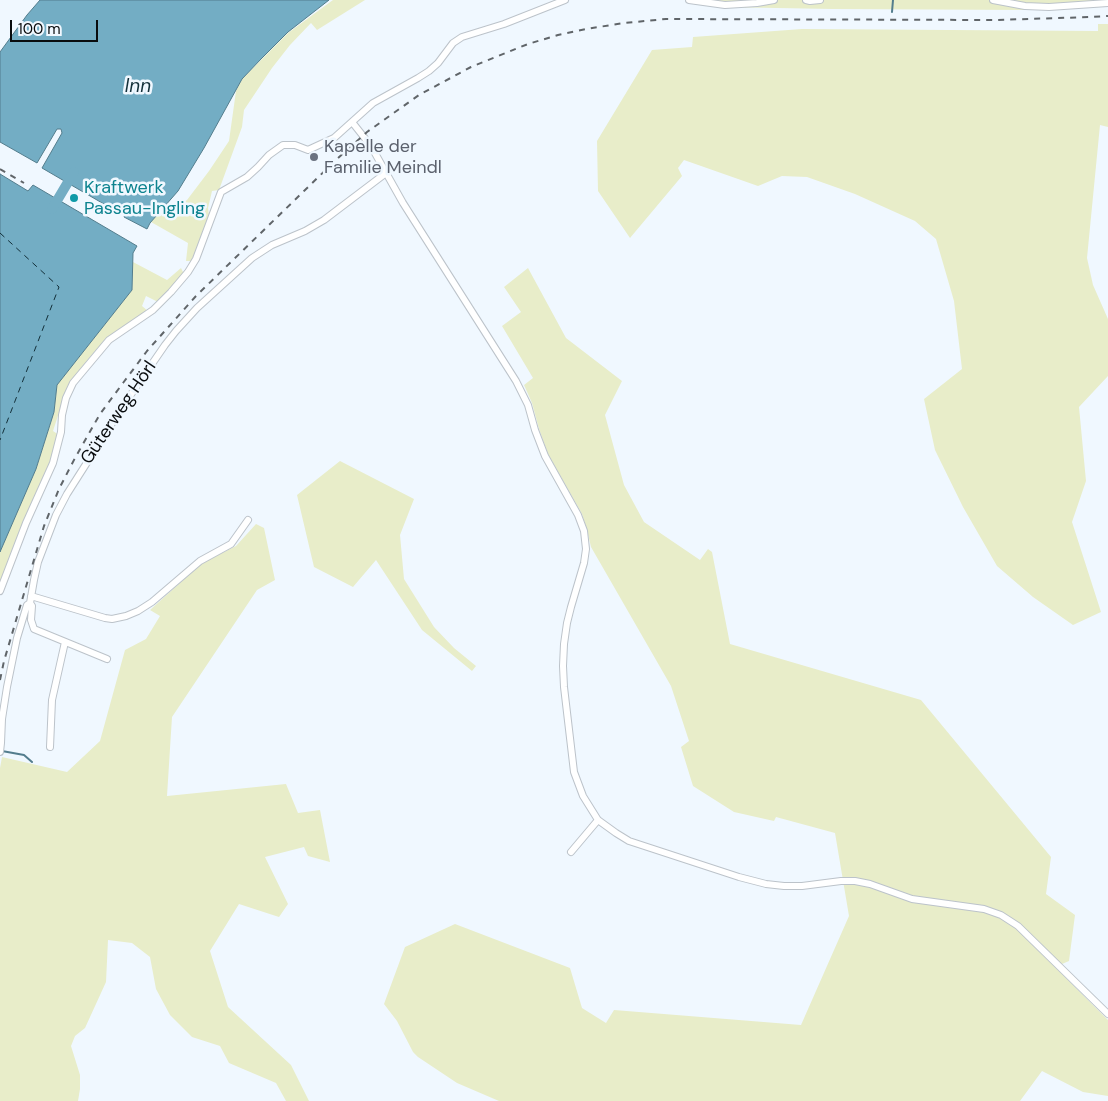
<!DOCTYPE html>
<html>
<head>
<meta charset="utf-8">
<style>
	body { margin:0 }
	#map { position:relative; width:1108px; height:1101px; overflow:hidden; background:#f0f8ff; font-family:"DM Sans",sans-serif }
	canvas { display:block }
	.scale { position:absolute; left:10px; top:20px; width:88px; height:22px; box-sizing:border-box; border:2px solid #090c0e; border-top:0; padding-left:6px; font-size:15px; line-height:18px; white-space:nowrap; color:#090c0e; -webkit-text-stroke:4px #f0f8ff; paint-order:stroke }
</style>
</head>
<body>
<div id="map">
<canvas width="1108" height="1101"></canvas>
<div class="scale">100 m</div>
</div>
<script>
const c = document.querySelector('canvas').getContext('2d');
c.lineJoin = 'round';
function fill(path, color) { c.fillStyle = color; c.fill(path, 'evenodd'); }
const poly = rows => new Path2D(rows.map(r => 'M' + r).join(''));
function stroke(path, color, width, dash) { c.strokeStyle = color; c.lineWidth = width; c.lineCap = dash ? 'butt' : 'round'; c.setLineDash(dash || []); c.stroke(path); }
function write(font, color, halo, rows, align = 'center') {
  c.font = font + ' "DM Sans",sans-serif'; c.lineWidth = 5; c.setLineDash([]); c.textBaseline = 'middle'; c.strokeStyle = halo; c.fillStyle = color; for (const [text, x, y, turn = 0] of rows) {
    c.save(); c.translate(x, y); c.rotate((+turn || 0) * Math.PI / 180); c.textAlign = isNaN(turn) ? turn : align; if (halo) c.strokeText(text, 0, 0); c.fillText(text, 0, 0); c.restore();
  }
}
const green = poly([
	[333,0,365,0,317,30,311,23,290,45,272,68,244,110,242,127,219,190,212,191,208,208,209,215,192,261,186,261,188,243,151,222,155,217,168,213,187,200,209,171,229,141,236,91,242,79,288,33],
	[693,0,1108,0,1043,5,1026,10,832,9,721,7],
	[1098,24,1108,24,1108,127,1100,125,1087,258,1093,285,1108,319,1108,376,1079,407,1086,481,1072,522,1101,612,1073,625,1033,597,997,566,963,507,935,450,924,399,962,369,954,301,936,239,915,221,855,194,807,177,782,176,758,186,684,160,678,168,682,176,630,238,598,191,597,141,652,50,692,47,693,37,802,29,1098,31],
	[133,262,167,280,181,268,184,274,158,302,146,296,142,306,148,311,104,341,89,358,68,385,53,431,59,435,52,459,0,588,0,552,36,469,54,412,57,385,132,290],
	[528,268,566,338,622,381,605,415,624,485,644,522,700,560,708,549,712,552,730,644,921,700,1051,857,1046,894,1075,915,1069,961,1055,967,1108,1020,1108,1096,1083,1092,1042,1071,1020,1101,499,1101,457,1083,418,1057,413,1052,397,1021,384,1004,405,947,455,924,570,968,582,1008,606,1023,614,1010,801,1025,849,916,835,833,776,817,774,821,734,812,693,786,681,747,689,741,671,686,591,547,587,530,582,514,548,454,539,429,532,403,524,385,533,378,502,326,521,312,504,287],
	[340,461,414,499,400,535,404,579,434,627,454,648,476,666,472,671,422,630,376,560,353,587,314,567,297,495],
	[256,524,264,528,275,580,257,590,172,717,167,796,286,784,298,813,320,810,330,862,308,856,304,847,265,857,288,904,279,917,239,904,210,951,228,1007,291,1065,309,1101,286,1101,276,1083,229,1063,220,1046,192,1037,170,1015,156,989,150,957,132,943,108,940,106,982,85,1028,75,1036,71,1046,80,1075,80,1089,78,1101,0,1101,0,768,2,757,67,772,100,741,125,650,146,639,160,616,150,610,202,563,236,546]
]);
const water = poly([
	[40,0,329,0,288,32,261,59,242,79,204,148,178,191,150,223,147,229,124,217,126,213,123,211,121,214,42,168,62,133,61,129,57,129,37,163,0,142,0,52,27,15,40,0],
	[0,174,28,191,33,185,137,246,133,253,132,290,57,385,54,412,36,469,0,552,0,174]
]);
const stream = poly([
	[892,12,893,0],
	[2,751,24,755,32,762]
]);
const river = poly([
	[52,209,74,172]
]);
const ferry = poly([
	[0,233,59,287,0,440]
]);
const minor = poly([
	[689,0,725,5,757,3,774,0],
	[806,0,810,1,820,0],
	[993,0,1025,6,1049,7,1108,3],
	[352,122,371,146,403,203,516,381,528,405,535,430,545,456,578,515,584,531,586,549,584,563,571,607,567,623,564,644,563,666,564,687,574,772,583,796,598,820,616,833,629,841,739,877,766,884,784,886,802,886,841,881,855,881,870,884,912,899,984,909,1001,915,1018,926,1108,1014],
	[0,591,26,523,53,463,61,432,62,415,66,398,73,383,109,340,153,310,171,292,188,272,196,259,221,192,247,177,258,167,269,155,283,145,295,145,308,150,334,138,373,103,418,78,429,71,438,63,453,43,462,37,504,24,565,0],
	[31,596,105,618,112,619,126,616,138,611,152,602,200,561,231,544,248,520],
	[30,603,32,606,31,620,34,629,107,659],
	[50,747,52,700,65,642],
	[0,752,1,743,2,719,7,687,17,638,27,605,30,603,34,580,38,562,56,515,67,494,123,406,165,345,176,331,197,308,252,258,272,245,305,231,324,220,386,173],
	[571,852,598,820]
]);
const rail = poly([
	[0,169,24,183],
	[0,680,4,661,44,526,59,489,75,458,100,414,123,383,147,351,196,296,304,191,338,158,367,132,419,95,471,67,528,44,558,35,586,29,624,23,666,19,996,20,1090,17,1108,16]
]);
const markers = [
	[314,157,5,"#6b7280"],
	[74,198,5,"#0f9aa8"]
];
const worshipNames = [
	["Kapelle der",324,147],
	["Familie Meindl",324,168]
];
const cultureNames = [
	["Kraftwerk",84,188],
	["Passau-Ingling",84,209]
];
const streetNames = [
	["Güterweg Hörl",119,413,-56]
];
const waterNames = [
	["Inn",138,87]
];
fill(green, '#e8edc9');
fill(water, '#73adc4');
stroke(water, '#537d8d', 1);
stroke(stream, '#537d8d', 2);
stroke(river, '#73adc4', 10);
stroke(ferry, '#13303a', 1, [6, 5]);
stroke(minor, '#bcc3ca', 8);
stroke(minor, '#fff', 6);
stroke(rail, '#606569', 2, [6, 6]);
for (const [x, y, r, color] of markers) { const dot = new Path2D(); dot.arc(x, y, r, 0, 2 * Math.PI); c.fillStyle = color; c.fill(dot); stroke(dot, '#f0f8ff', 2); }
write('18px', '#5b616d', '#f0f8ff', worshipNames, 'left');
write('18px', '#0d838f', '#f0f8ff', cultureNames, 'left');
write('18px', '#090c0e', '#f0f8ff', streetNames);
write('italic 19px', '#13303a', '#f0f8ff', waterNames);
</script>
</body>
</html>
